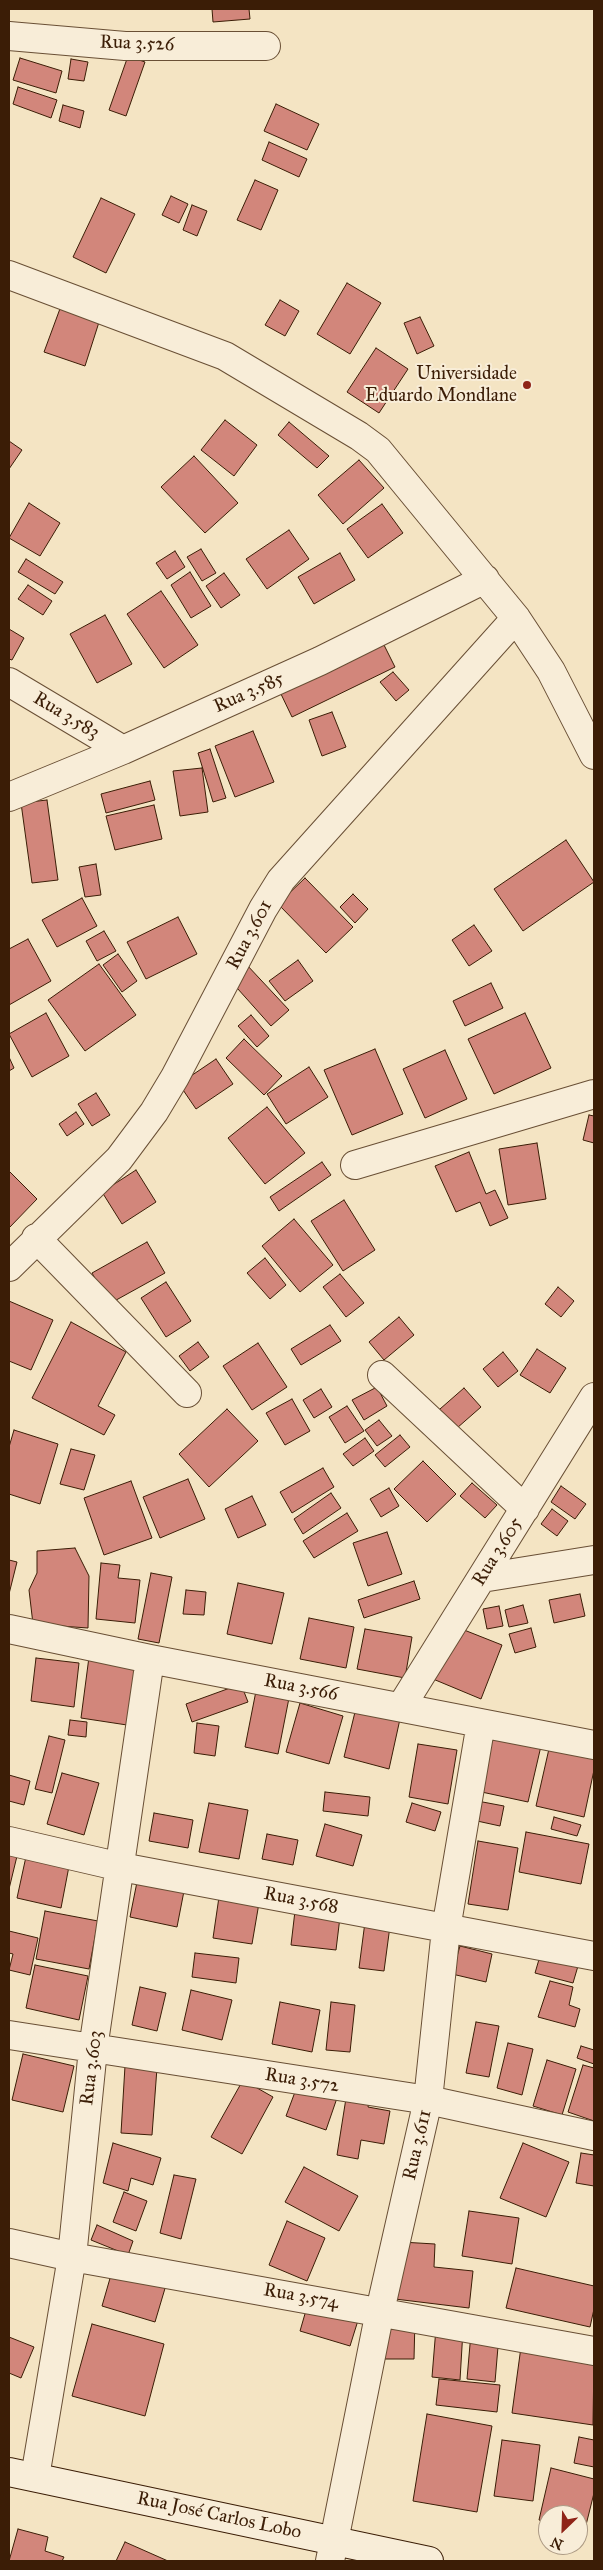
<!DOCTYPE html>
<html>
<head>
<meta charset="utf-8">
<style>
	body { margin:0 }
	#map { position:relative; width:603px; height:2570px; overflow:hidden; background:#f4e4c3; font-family:"IM FELL Great Primer",serif }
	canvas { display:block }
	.frame { position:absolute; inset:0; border:10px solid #3b1d06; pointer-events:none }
	.north { position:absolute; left:538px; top:2505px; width:50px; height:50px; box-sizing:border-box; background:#f8edd8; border:1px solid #ac9a84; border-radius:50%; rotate:204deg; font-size:14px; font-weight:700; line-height:20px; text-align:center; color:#3b1d06 }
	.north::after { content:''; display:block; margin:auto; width:18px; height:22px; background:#8f2418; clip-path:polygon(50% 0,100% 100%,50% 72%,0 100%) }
</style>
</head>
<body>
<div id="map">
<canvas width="603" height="2570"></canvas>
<div class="frame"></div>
<div class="north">N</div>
</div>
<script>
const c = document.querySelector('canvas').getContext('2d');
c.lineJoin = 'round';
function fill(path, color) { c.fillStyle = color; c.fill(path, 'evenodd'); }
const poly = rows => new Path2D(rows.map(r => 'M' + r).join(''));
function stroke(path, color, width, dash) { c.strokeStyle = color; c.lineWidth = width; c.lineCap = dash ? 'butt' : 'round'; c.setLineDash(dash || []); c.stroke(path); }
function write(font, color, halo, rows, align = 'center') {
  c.font = font + ' "IM FELL Great Primer",serif'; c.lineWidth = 4; c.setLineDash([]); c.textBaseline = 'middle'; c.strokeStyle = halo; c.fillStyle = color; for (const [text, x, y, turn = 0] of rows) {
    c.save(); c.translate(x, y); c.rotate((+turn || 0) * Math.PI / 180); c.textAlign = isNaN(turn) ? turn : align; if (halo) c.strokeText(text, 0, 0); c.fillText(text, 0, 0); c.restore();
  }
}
const building = poly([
	[212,9,249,9,250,19,213,22,212,9],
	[128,56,145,62,126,116,109,110,128,56],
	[20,58,62,71,56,93,13,80,20,58],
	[71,59,88,62,84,81,68,79,71,59],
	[18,87,57,100,51,118,13,104,18,87],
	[276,104,319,124,307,150,264,131,276,104],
	[63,105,84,111,80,128,59,121,63,105],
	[269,142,307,159,299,177,262,160,269,142],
	[255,180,278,190,261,230,237,220,255,180],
	[171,196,188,204,179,223,162,215,171,196],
	[101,198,135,214,106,273,73,257,101,198],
	[192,205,207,211,197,236,183,230,192,205],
	[347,283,381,303,350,354,317,334,347,283],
	[280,300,299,311,285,336,265,325,280,300],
	[61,306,100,319,85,366,44,352,61,306],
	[420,317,434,346,417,354,404,323,420,317],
	[376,348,408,369,379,413,347,392,376,348],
	[225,420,257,445,234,476,201,450,225,420],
	[289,422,329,456,317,468,278,435,289,422],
	[9,441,22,450,9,469,9,441],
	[194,456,238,503,205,533,161,487,194,456],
	[359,460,384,488,343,524,318,495,359,460],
	[29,503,60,523,40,556,9,538,29,503],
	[382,504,403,533,368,558,347,529,382,504],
	[289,530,309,559,267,589,246,559,289,530],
	[201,549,216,573,202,581,187,557,201,549],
	[175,551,185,567,167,579,156,563,175,551],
	[340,553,355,580,314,604,298,577,340,553],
	[26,559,63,582,55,594,18,572,26,559],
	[190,572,211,606,191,618,171,585,190,572],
	[224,573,240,595,221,608,206,586,224,573],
	[28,585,52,601,43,615,18,599,28,585],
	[161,591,198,645,164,668,127,614,161,591],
	[105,615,132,664,97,683,70,634,105,615],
	[9,629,24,638,12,660,9,659,9,629],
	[383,643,395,667,292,717,280,692,383,643],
	[393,672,409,690,396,701,380,682,393,672],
	[332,712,346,747,322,756,309,720,332,712],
	[253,731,274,782,235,797,215,746,253,731],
	[210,749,226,798,213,802,198,753,210,749],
	[202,768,208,812,180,816,173,771,202,768],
	[150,781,155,800,106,813,101,794,150,781],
	[47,800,58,880,32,883,21,803,47,800],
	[154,805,162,839,115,850,106,816,154,805],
	[566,840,594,882,523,931,494,889,566,840],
	[96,864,101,895,85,897,79,867,96,864],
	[305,878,353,927,326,953,278,904,305,878],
	[353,894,368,909,355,923,340,907,353,894],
	[82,898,97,926,57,947,42,920,82,898],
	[178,917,197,954,146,979,127,942,178,917],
	[474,925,492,951,469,966,452,940,474,925],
	[104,931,116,951,97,961,86,941,104,931],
	[28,939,51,981,9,1005,9,949,28,939],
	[118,954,137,981,122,992,103,965,118,954],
	[298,960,313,981,285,1001,269,981,298,960],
	[99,964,136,1015,85,1051,48,1000,99,964],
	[246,964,289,1010,271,1026,229,979,246,964],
	[491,983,503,1008,465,1026,453,1001,491,983],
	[46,1013,69,1056,32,1077,9,1034,46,1013],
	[525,1013,551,1068,494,1094,468,1039,525,1013],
	[251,1015,269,1036,257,1047,238,1026,251,1015],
	[244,1039,282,1076,264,1095,226,1058,244,1039],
	[375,1049,403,1114,352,1135,324,1070,375,1049],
	[445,1050,467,1099,425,1118,403,1069,445,1050],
	[9,1057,14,1068,9,1071,9,1057],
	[216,1059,233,1084,196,1109,179,1084,216,1059],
	[309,1067,328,1097,286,1124,267,1094,309,1067],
	[96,1093,110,1115,92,1126,78,1104,96,1093],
	[267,1107,305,1153,265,1184,228,1138,267,1107],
	[76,1112,84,1124,67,1136,59,1124,76,1112],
	[589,1115,594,1116,594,1143,583,1140,589,1115],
	[537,1143,546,1199,508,1205,499,1149,537,1143],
	[469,1152,486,1194,495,1190,508,1218,490,1226,480,1202,456,1212,435,1166,469,1152],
	[322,1162,331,1175,279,1211,270,1197,322,1162],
	[136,1170,156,1202,122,1224,102,1192,136,1170],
	[9,1171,37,1199,9,1228,9,1171],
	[344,1200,375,1250,343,1271,311,1221,344,1200],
	[294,1219,333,1265,300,1292,262,1246,294,1219],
	[147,1242,165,1273,109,1304,92,1273,147,1242],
	[265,1258,286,1285,270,1299,247,1273,265,1258],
	[340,1274,364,1303,346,1317,323,1287,340,1274],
	[166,1282,191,1321,166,1337,141,1298,166,1282],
	[558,1287,574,1301,561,1317,545,1304,558,1287],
	[9,1301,53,1320,31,1370,9,1361,9,1301],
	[399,1317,414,1335,384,1360,369,1342,399,1317],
	[71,1322,126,1352,98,1406,115,1415,104,1435,32,1398,71,1322],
	[330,1325,341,1341,301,1365,291,1349,330,1325],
	[198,1342,209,1357,190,1371,179,1356,198,1342],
	[258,1343,287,1387,252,1410,223,1366,258,1343],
	[537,1349,566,1368,550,1393,520,1375,537,1349],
	[503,1352,518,1371,498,1387,483,1369,503,1352],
	[377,1387,387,1406,364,1420,352,1400,377,1387],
	[464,1388,481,1407,449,1435,432,1416,464,1388],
	[321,1389,332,1407,314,1418,303,1400,321,1389],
	[292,1399,310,1431,285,1445,266,1413,292,1399],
	[347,1406,364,1431,345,1443,329,1417,347,1406],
	[227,1409,258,1441,209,1487,179,1454,227,1409],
	[379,1420,392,1436,377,1446,365,1430,379,1420],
	[14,1430,58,1444,40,1504,9,1494,9,1447,14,1430],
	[400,1435,410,1447,385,1467,375,1455,400,1435],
	[365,1438,374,1451,353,1466,343,1454,365,1438],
	[71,1449,95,1455,84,1490,60,1484,71,1449],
	[423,1461,456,1494,427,1522,394,1489,423,1461],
	[323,1468,334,1487,292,1513,280,1492,323,1468],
	[188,1479,205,1519,160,1538,143,1497,188,1479],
	[131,1481,152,1538,104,1555,84,1498,131,1481],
	[472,1483,497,1505,485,1518,460,1496,472,1483],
	[561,1486,586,1504,575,1519,551,1502,561,1486],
	[389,1488,399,1506,381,1517,370,1499,389,1488],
	[331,1493,341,1508,303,1534,294,1519,331,1493],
	[252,1496,266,1525,238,1538,225,1509,252,1496],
	[552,1509,568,1521,557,1536,541,1524,552,1509],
	[347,1513,358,1531,314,1558,303,1541,347,1513],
	[387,1532,402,1574,368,1586,353,1543,387,1532],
	[75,1548,89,1576,88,1628,33,1624,29,1590,37,1573,37,1551,75,1548],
	[9,1560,17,1562,9,1594,9,1560],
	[101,1563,120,1565,118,1578,140,1580,135,1623,96,1619,101,1563],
	[151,1573,172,1577,159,1643,138,1639,151,1573],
	[414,1581,420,1599,364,1618,358,1600,414,1581],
	[238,1583,284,1593,272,1644,227,1634,238,1583],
	[186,1590,206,1592,204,1615,183,1614,186,1590],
	[580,1594,585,1616,554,1623,549,1600,580,1594],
	[523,1605,528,1623,509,1627,505,1610,523,1605],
	[499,1606,503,1626,487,1629,483,1609,499,1606],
	[309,1618,354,1627,346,1668,300,1659,309,1618],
	[454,1626,502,1645,481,1699,433,1679,454,1626],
	[531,1628,536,1647,515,1653,509,1634,531,1628],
	[365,1629,412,1637,405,1678,357,1669,365,1629],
	[89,1657,136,1664,127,1725,81,1718,89,1657],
	[36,1658,79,1663,74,1707,31,1701,36,1658],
	[241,1684,248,1702,192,1722,186,1704,241,1684],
	[256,1691,289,1698,278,1754,245,1747,256,1691],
	[300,1703,343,1716,329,1764,286,1752,300,1703],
	[356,1708,400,1719,389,1769,344,1757,356,1708],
	[70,1720,87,1722,86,1737,68,1735,70,1720],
	[197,1723,219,1726,215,1756,194,1753,197,1723],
	[489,1735,541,1746,528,1802,477,1791,489,1735],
	[49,1736,65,1740,52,1793,35,1789,49,1736],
	[551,1740,594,1750,594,1770,584,1817,536,1806,551,1740],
	[418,1744,457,1750,448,1804,409,1797,418,1744],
	[62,1773,99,1783,84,1835,47,1824,62,1773],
	[9,1775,30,1781,24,1805,9,1801,9,1775],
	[325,1792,370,1797,368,1816,323,1811,325,1792],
	[472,1800,504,1806,500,1826,468,1819,472,1800],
	[209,1803,248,1810,239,1859,199,1852,209,1803],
	[412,1803,441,1812,435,1831,406,1822,412,1803],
	[154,1813,193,1820,188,1848,149,1841,154,1813],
	[554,1817,581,1825,577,1836,551,1829,554,1817],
	[325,1824,362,1835,353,1866,316,1856,325,1824],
	[526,1832,589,1844,581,1884,519,1872,526,1832],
	[267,1834,298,1840,293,1865,262,1859,267,1834],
	[478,1841,518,1848,508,1910,468,1904,478,1841],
	[9,1850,18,1852,9,1889,9,1850],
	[27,1852,70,1861,61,1908,17,1898,27,1852],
	[137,1882,184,1891,177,1927,130,1917,137,1882],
	[219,1897,259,1903,252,1944,213,1938,219,1897],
	[45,1911,98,1921,89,1969,36,1959,45,1911],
	[295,1911,340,1917,336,1950,291,1945,295,1911],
	[365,1922,390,1926,384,1971,359,1968,365,1922],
	[9,1931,38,1938,30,1975,9,1970,13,1954,9,1953,9,1931],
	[460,1946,492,1954,486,1982,452,1974,460,1946],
	[195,1953,239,1958,236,1983,192,1977,195,1953],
	[540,1956,578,1966,573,1983,535,1973,540,1956],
	[35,1965,88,1976,79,2020,26,2008,35,1965],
	[550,1981,573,1987,569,2005,580,2009,575,2027,538,2017,550,1981],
	[140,1987,166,1993,157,2031,132,2025,140,1987],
	[191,1990,232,2000,222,2040,182,2030,191,1990],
	[280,2002,320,2010,312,2052,272,2044,280,2002],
	[331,2002,355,2005,350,2052,326,2050,331,2002],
	[476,2022,499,2026,489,2077,466,2073,476,2022],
	[508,2043,533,2049,522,2095,497,2088,508,2043],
	[581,2046,594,2050,594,2064,577,2058,581,2046],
	[23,2054,74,2066,63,2112,12,2100,23,2054],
	[547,2060,576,2069,562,2115,533,2106,547,2060],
	[583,2065,594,2068,594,2121,568,2112,583,2065],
	[125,2066,157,2068,152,2135,121,2133,125,2066],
	[243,2080,273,2097,242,2154,211,2137,243,2080],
	[298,2084,337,2098,326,2130,286,2116,298,2084],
	[347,2092,370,2096,368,2107,390,2111,384,2144,361,2140,358,2159,337,2155,347,2092],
	[113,2143,161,2158,153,2185,131,2178,128,2191,103,2183,113,2143],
	[523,2143,569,2162,546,2217,500,2198,523,2143],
	[581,2153,594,2155,594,2186,576,2183,581,2153],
	[304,2167,358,2196,339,2231,285,2202,304,2167],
	[174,2175,196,2179,181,2239,160,2233,174,2175],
	[124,2192,147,2201,136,2231,113,2222,124,2192],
	[469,2211,519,2218,512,2264,462,2256,469,2211],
	[287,2221,325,2238,307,2281,269,2265,287,2221],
	[97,2225,133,2241,128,2255,91,2240,97,2225],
	[401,2242,435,2244,434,2267,473,2271,469,2308,395,2299,401,2242],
	[113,2268,166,2285,155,2322,102,2306,113,2268],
	[516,2268,594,2286,594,2309,590,2327,506,2308,516,2268],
	[309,2300,360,2314,350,2346,300,2331,309,2300],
	[380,2318,415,2319,414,2359,380,2359,380,2318],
	[92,2324,164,2344,145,2416,72,2396,92,2324],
	[436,2328,463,2330,460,2380,432,2377,436,2328],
	[471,2333,499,2335,495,2382,467,2379,471,2333],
	[9,2337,34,2347,21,2378,9,2373,9,2337],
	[521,2347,594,2358,593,2425,512,2413,521,2347],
	[439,2379,500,2385,497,2412,436,2405,439,2379],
	[427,2414,492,2426,477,2512,413,2501,427,2414],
	[579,2437,594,2440,594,2467,574,2463,579,2437],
	[502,2440,540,2445,533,2501,494,2496,502,2440],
	[551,2468,594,2479,594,2493,582,2541,578,2540,578,2515,548,2515,548,2522,539,2520,551,2468],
	[18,2529,48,2537,45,2551,64,2557,62,2561,9,2561,18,2529],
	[125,2542,168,2561,116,2561,125,2542]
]);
const street = poly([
	[9,36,125,46,266,46],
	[9,275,225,356,359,436,378,450,516,618,551,671,594,755],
	[9,682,123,750],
	[9,797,123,750,320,661,485,579],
	[355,1165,594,1094],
	[36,1238,187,1393],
	[9,1267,119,1159,154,1112,175,1077,263,909,281,880,516,618],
	[382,1375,525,1509],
	[482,1578,594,1560],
	[9,1629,150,1659,594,1745],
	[401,1707,594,1397],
	[9,1841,121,1867,594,1956],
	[9,2035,428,2100,594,2136],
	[9,2243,72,2257,594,2351],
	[35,2477,72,2257,93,2049,150,1659],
	[330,2561,380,2311,428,2100,446,1929,481,1723]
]);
const secondary = poly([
	[9,2472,429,2561]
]);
const markers = [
	[527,385,5,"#8f2418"]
];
const streetNames = [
	["Rua 3.526",137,44,2],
	["Rua 3.585",249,693,-24],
	["Rua 3.583",66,716,31],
	["Rua 3.601",250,935,-62],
	["Rua 3.605",498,1552,-58],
	["Rua 3.566",301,1688,11],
	["Rua 3.568",301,1901,11],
	["Rua 3.603",92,2068,-83],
	["Rua 3.572",302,2081,9],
	["Rua 3.611",418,2145,-77],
	["Rua 3.574",301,2297,10],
	["Rua José Carlos Lobo",219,2516,12]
];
const poiNames = [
	["Universidade",517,374],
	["Eduardo Mondlane",517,396]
];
fill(building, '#d2867b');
stroke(building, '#3b1d06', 1);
stroke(street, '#694f35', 30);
stroke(secondary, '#3b1d06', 30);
stroke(street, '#f8edd8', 28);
stroke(secondary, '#f8edd8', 28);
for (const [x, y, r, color] of markers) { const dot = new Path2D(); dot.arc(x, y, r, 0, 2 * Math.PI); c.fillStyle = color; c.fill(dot); stroke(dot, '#f8edd8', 2); }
write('19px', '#3b1d06', '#f8edd8', streetNames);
write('19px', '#3b1d06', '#f8edd8', poiNames, 'right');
</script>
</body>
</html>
